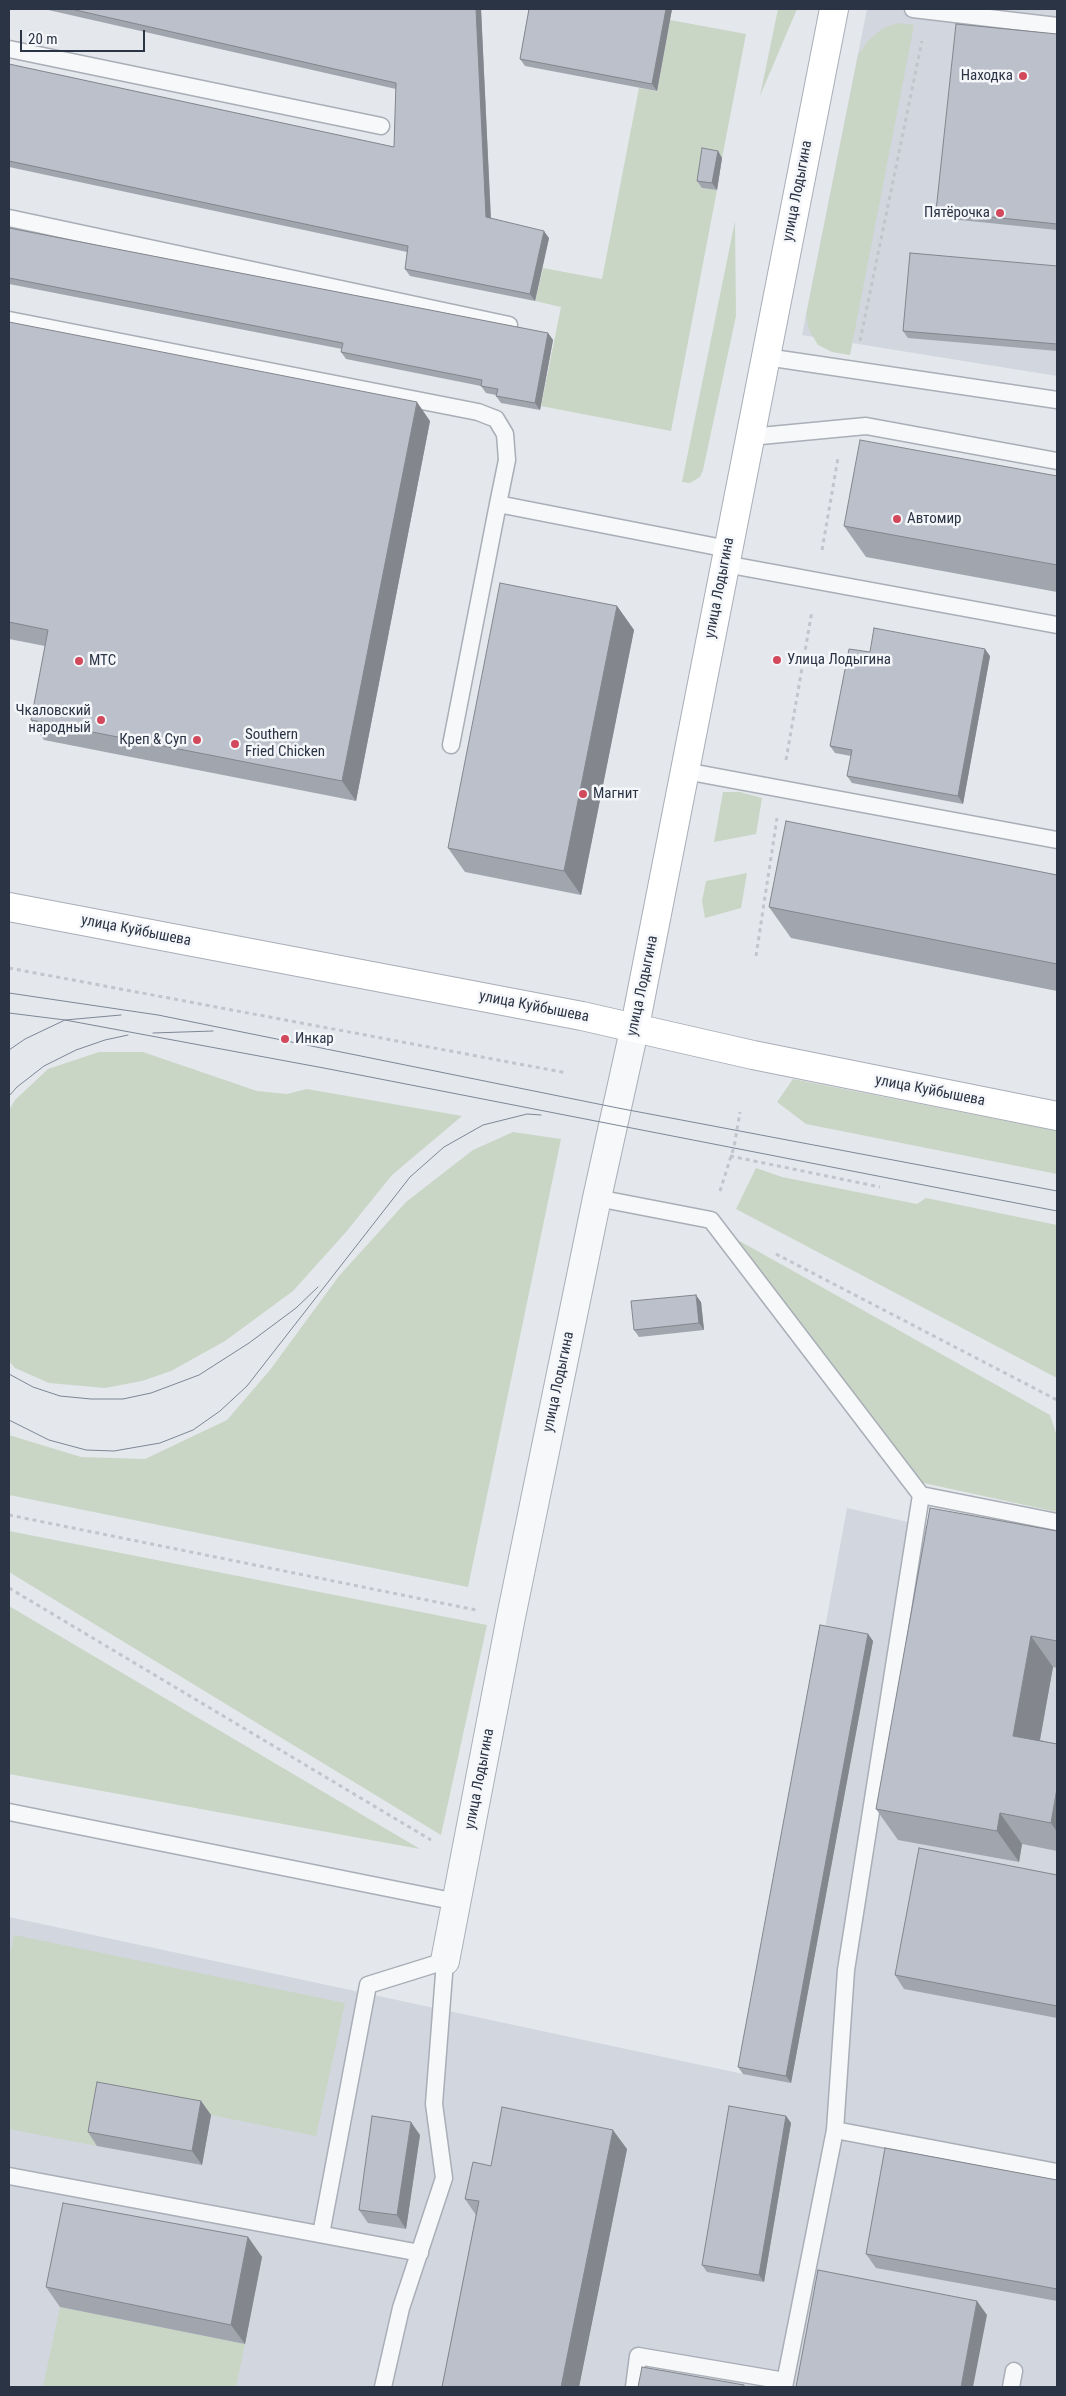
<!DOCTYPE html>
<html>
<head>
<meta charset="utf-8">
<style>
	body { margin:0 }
	#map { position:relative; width:1066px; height:2396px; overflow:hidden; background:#e4e7ec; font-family:"Roboto Condensed",sans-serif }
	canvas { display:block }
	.frame { position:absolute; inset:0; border:10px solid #2b3445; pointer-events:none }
	.scale { position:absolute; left:20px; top:30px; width:125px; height:22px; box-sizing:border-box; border:2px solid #2b3445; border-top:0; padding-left:6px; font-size:15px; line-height:18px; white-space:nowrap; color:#2b3445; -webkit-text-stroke:4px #f4f6f9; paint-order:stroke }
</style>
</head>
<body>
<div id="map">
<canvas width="1066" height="2396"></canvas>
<div class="frame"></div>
<div class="scale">20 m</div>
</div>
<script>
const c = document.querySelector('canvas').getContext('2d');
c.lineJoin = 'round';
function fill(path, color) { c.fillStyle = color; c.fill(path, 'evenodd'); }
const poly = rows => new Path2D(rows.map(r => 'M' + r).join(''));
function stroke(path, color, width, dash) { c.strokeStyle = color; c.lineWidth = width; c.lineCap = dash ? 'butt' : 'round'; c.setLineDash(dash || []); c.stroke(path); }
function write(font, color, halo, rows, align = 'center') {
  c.font = font + ' "Roboto Condensed",sans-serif'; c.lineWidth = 5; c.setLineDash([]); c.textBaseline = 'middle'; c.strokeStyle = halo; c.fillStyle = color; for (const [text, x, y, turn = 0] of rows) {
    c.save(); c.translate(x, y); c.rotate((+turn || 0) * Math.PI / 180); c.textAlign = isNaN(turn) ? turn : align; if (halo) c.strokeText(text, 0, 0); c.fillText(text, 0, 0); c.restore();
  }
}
const built = poly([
	[867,9,1057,9,1057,376,802,335],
	[847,1508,947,1531,1057,1540,1057,2387,9,2387,9,1917,743,2074]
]);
const green = poly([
	[778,9,797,9,760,96],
	[670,20,746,34,722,158,702,188,717,190,671,431,541,406,561,307,535,301,543,268,602,279,639,88,657,91],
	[898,23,914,25,850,355,832,352,818,345,809,330,806,315,858,55,868,41,882,29],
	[735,221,736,316,703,470,700,477,690,483,682,482],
	[723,792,740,792,762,798,756,834,714,842],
	[747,873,741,908,705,918,702,901,706,881],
	[99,1052,143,1052,257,1091,287,1094,307,1089,462,1116,392,1175,346,1232,293,1291,225,1341,171,1371,142,1381,105,1388,49,1383,15,1368,9,1361,9,1110,15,1100,48,1069],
	[793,1079,1057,1131,1057,1174,806,1124,777,1102],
	[513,1132,561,1139,468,1587,9,1495,9,1435,81,1457,145,1459,227,1420,270,1370,339,1276,406,1202,473,1150],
	[756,1168,782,1177,917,1204,926,1198,1057,1225,1057,1378,736,1209],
	[736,1239,1050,1415,1057,1436,1057,1512,919,1482],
	[9,1531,487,1625,441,1835,9,1572],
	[9,1606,420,1849,9,1774],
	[14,1935,345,2003,316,2136,211,2115,97,2146,9,2129,9,1960],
	[60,2307,245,2344,236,2387,43,2387]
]);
const path = poly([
	[860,341,922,41],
	[822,550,838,458],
	[786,760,812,611],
	[756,956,777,818],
	[9,968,567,1073],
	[730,1156,880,1187],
	[720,1191,734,1147,740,1112],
	[776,1254,1057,1400],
	[9,1515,476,1610],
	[9,1588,431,1840]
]);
const service = poly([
	[913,9,1057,26],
	[9,49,381,126],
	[9,218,509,325],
	[9,320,478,412,496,419,505,434,507,460,498,504,728,549],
	[766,357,1057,400],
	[750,437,866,426,1057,461],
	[725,564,1057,625],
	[451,745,498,504],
	[685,771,1057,840],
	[597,1198,711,1220,921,1495,1057,1522],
	[9,1812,457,1902],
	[835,2130,1057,2172],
	[9,2176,420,2253],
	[321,2234,368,1985,445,1961,434,2104,444,2178,401,2308,383,2387],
	[634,2387,638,2356,785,2381],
	[784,2387,835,2130,846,1970,921,1495],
	[1011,2387,1014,2371]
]);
const minor = poly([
	[445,1961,511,1617,597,1198,635,1026]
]);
const secondary = poly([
	[9,907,582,1016,753,1055,1057,1116],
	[635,1026,834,9]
]);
const tram = poly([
	[9,993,158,1015,618,1108,1057,1191],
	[9,1013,65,1020,329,1069,1057,1211],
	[153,1033,213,1031],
	[9,1050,25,1039,65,1020,121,1015],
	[9,1096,17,1087,44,1066,76,1050,105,1040,128,1035],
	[9,1374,33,1387,60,1396,91,1399,123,1399,151,1393,199,1375,249,1343,296,1308,318,1287],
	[9,1420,49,1440,86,1450,114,1451,160,1443,193,1430,220,1411,247,1386,410,1177,444,1147,483,1125,527,1114,541,1115]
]);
const wall = poly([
	[44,9,481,9,491,218,549,238,535,301,410,276,405,269,407,252,9,167,9,64,394,147,396,89],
	[529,9,672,9,657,91,525,66,520,59],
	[1057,34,1057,230,941,218,936,211],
	[718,151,722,158,717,190,702,188,697,181],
	[9,228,548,333,553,340,540,410,501,403,496,396,496,395,486,393,481,386,346,359,341,352,342,349,9,284],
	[1057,266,1057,351,908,338,903,331],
	[9,322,430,421,356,801,44,740,31,720,45,646,9,639],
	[1057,476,1057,592,866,557,844,526],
	[617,606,634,630,581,895,465,872,448,848],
	[870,652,990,656,963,804,852,783,847,776,851,756,835,753,830,746],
	[1057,875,1057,991,791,938,769,907],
	[701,1302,704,1330,639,1337,634,1330],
	[1057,1531,1057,1668,1053,1667,1040,1740,1057,1744,1057,1851,1022,1844,1019,1862,898,1840,876,1809],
	[868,1634,873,1641,791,2083,743,2074,738,2067],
	[1057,1875,1057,2018,904,1989,895,1975],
	[201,2101,211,2115,202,2165,97,2146,88,2132],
	[786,2116,791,2123,764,2282,707,2272,702,2265],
	[420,2135,406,2229,368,2223,359,2210],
	[627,2149,579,2387,442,2387,476,2215,465,2199,491,2166],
	[1057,2180,1057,2301,876,2268,866,2254],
	[248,2237,262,2257,245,2344,60,2307,46,2287]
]);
const shadedWall = poly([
	[476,9,481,9,491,224,486,217],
	[666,9,672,9,657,91,652,84],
	[718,151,722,158,717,190,712,183],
	[544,231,549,238,535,301,530,294],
	[548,333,553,340,540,410,535,403],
	[417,402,430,421,356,801,342,781],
	[617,606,634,630,581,895,564,871],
	[985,649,990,656,963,804,958,796],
	[696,1295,701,1302,704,1330,699,1323],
	[868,1634,873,1641,791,2083,786,2076],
	[1031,1636,1053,1667,1035,1767,1013,1736],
	[1057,1788,1057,1832,1051,1823],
	[1000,1813,1022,1844,1019,1862,997,1831],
	[201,2101,211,2115,202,2165,192,2151],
	[786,2116,791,2123,764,2282,759,2275],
	[411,2122,420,2135,406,2229,397,2215],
	[613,2130,627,2149,579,2387,561,2387],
	[248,2237,262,2257,245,2344,231,2325],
	[977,2301,987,2315,973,2387,961,2387]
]);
const building = poly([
	[71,9,476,9,486,217,544,231,530,294,405,269,408,246,9,161,9,64,394,147,396,83,71,9],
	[529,9,666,9,652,84,520,59,529,9],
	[956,24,1057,34,1057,224,936,211,956,24],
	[702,148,718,151,712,183,697,181,702,148],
	[9,228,548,333,535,403,496,396,498,389,481,386,482,380,341,352,343,343,9,278,9,228],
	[910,253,1057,266,1057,344,903,331,910,253],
	[9,322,417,402,342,781,31,720,48,630,9,622,9,322],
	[860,440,1057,476,1057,565,844,526,860,440],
	[500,583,617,606,564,871,448,848,500,583],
	[874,628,985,649,958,796,847,776,852,750,830,746,849,649,870,652,874,628],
	[786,821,1057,875,1057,964,769,907,786,821],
	[696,1295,699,1323,634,1330,631,1301,696,1295],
	[930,1508,1057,1531,1057,1641,1031,1636,1013,1736,1057,1744,1057,1788,1051,1823,1000,1813,997,1831,876,1809,930,1508],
	[820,1625,868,1634,786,2076,738,2067,820,1625],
	[919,1848,1057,1875,1057,2006,895,1975,919,1848],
	[97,2082,201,2101,192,2151,88,2132,97,2082],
	[729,2106,786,2116,759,2275,702,2265,729,2106],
	[502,2107,613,2130,561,2387,442,2387,479,2201,465,2199,473,2162,491,2166,502,2107],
	[372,2116,411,2122,397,2215,359,2210,372,2116],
	[885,2148,1057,2180,1057,2289,866,2254,885,2148],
	[63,2203,248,2237,231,2325,46,2287,63,2203],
	[818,2270,977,2301,961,2387,796,2387,818,2270],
	[642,2367,744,2385,744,2387,638,2387,642,2367]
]);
const markers = [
	[1023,76,5,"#d1495b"],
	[1000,213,5,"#d1495b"],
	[897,519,5,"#d1495b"],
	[777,660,5,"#d1495b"],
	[79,661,5,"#d1495b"],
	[101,720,5,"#d1495b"],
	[197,740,5,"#d1495b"],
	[235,744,5,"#d1495b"],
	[583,794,5,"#d1495b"],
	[285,1039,5,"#d1495b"]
];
const poiNames = [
	["Находка",1013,76,"right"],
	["Пятёрочка",990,213,"right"],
	["Автомир",907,519],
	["Улица Лодыгина",787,660],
	["МТС",89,661],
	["Чкаловский",91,711,"right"],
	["народный",91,728,"right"],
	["Southern",245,735],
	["Fried Chicken",245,752],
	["Креп & Суп",187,740,"right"],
	["Магнит",593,794],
	["Инкар",295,1039]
];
const streetNames = [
	["улица Лодыгина",798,191,-79],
	["улица Лодыгина",720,588,-79],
	["улица Куйбышева",136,931,11],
	["улица Лодыгина",643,986,-78],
	["улица Куйбышева",534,1007,11],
	["улица Куйбышева",930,1091,11],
	["улица Лодыгина",559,1382,-78],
	["улица Лодыгина",480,1779,-79]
];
fill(built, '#d2d6de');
fill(green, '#c9d6c5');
stroke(service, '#a9aeb7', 19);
stroke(minor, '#a9aeb7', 30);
stroke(secondary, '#a9aeb7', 30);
stroke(path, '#c2c5cb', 3, [4, 4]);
stroke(service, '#f7f8fa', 16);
stroke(minor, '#f7f8fa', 28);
stroke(secondary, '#fff', 28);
stroke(tram, '#7d8696', 1);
fill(wall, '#a1a5ae');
fill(shadedWall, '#83868d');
fill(building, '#bbc0ca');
stroke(building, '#83868d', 1);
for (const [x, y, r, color] of markers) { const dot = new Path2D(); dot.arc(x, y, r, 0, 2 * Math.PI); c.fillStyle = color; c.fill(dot); stroke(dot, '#f4f6f9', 2); }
write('15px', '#2b3445', '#f4f6f9', poiNames, 'left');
write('15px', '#2b3445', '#f4f6f9', streetNames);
</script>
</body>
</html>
